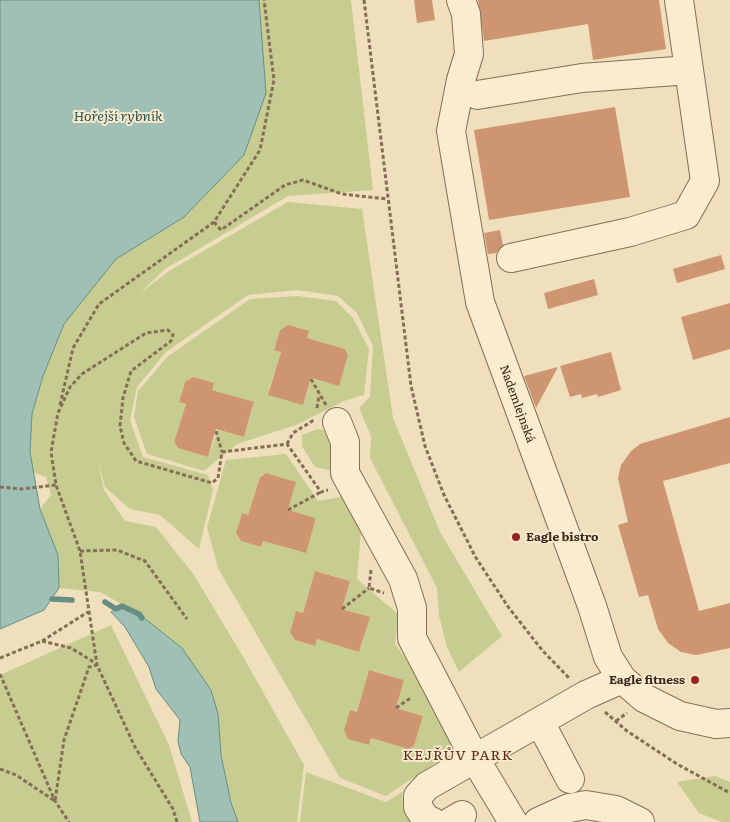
<!DOCTYPE html>
<html>
<head>
<meta charset="utf-8">
<style>
	body { margin:0 }
	canvas { display:block; background:#efdfbc }
</style>
</head>
<body>
<canvas width="730" height="822"></canvas>
<script>
const c = document.querySelector('canvas').getContext('2d');
c.lineJoin = 'round';
function fill(path, color) { c.fillStyle = color; c.fill(path, 'evenodd'); }
const poly = rows => new Path2D(rows.map(r => 'M' + r).join(''));
function stroke(path, color, width, dash) { c.strokeStyle = color; c.lineWidth = width; c.lineCap = dash ? 'butt' : 'round'; c.setLineDash(dash || []); c.stroke(path); }
function write(font, color, halo, rows, align = 'center') {
  c.font = font + ' Literata,serif'; c.lineWidth = 4; c.setLineDash([]); c.textBaseline = 'middle'; c.strokeStyle = halo; c.fillStyle = color; for (const [text, x, y, turn = 0] of rows) {
    c.save(); c.translate(x, y); c.rotate((+turn || 0) * Math.PI / 180); c.textAlign = isNaN(turn) ? turn : align; if (halo) c.strokeText(text, 0, 0); c.fillText(text, 0, 0); c.restore();
  }
}
const green = poly([
	[259,0,351,0,373,190,288,196,165,269,139,294,169,271,288,202,362,209,393,418,440,532,502,636,459,672,447,647,439,616,437,588,370,458,371,436,359,408,370,397,373,346,357,313,338,296,297,290,248,295,166,352,137,387,130,420,143,457,208,475,213,490,199,549,160,515,130,509,105,487,97,458,104,490,125,521,156,527,194,575,245,660,304,765,297,822,238,822,231,803,221,755,218,714,139,614,100,592,59,588,58,555,40,509,51,495,46,477,33,472,30,452,32,415,43,376,64,324,116,259,184,217,261,16],
	[298,296,336,301,353,318,369,349,364,395,344,401,296,425,237,444,204,471,147,454,134,417,138,391,167,357,250,299],
	[288,325,307,338,345,349,348,355,339,385,311,379,303,405,269,390,281,352,274,350,280,330],
	[193,377,212,390,250,401,253,407,244,437,218,430,208,457,178,448,174,442,186,404,179,402,185,382],
	[317,429,336,433,333,471,315,467,302,446,302,435],
	[286,454,318,501,345,496,361,530,357,579,398,614,395,644,423,684,455,750,386,796,340,778,218,568,207,527,226,460],
	[266,473,296,482,288,510,316,518,307,548,301,552,263,541,261,547,241,541,236,533,242,513,248,515,260,476],
	[320,572,350,581,342,609,369,617,361,647,355,650,317,639,314,646,295,640,290,631,296,612,303,613,314,575],
	[374,671,404,680,396,708,423,716,414,746,408,749,371,738,349,739,344,730,350,710,357,712,368,674],
	[111,625,169,745,192,822,0,822,0,675],
	[306,772,386,802,402,792,403,810,410,822,300,822],
	[715,776,730,782,730,822,722,822,699,813,677,782]
]);
const water = poly([
	[0,0,259,0,266,93,244,155,184,217,116,259,64,324,43,376,32,414,30,452,40,509,58,555,59,588,44,610,0,629,0,0],
	[122,606,139,614,182,648,211,690,218,714,221,755,231,803,238,822,200,822,190,767,181,754,178,741,180,720,156,689,149,667,125,627,111,612,122,606]
]);
const stream = poly([
	[52,599,72,600],
	[105,602,116,609,122,606,139,614,142,618]
]);
const building = poly([
	[414,0,432,0,435,20,417,23],
	[478,0,659,0,666,49,593,60,588,24,484,41],
	[615,107,630,197,489,220,474,130],
	[500,230,503,245,496,253,488,254,484,233],
	[721,255,725,269,677,283,673,269],
	[594,279,598,295,548,309,544,293],
	[730,303,730,349,693,360,681,317],
	[288,325,309,331,307,338,345,349,348,355,339,386,311,378,303,405,268,395,281,352,274,350,280,330],
	[611,352,621,390,598,397,597,394,582,398,581,394,570,397,560,366],
	[558,367,536,408,524,376],
	[193,377,214,383,212,390,254,402,244,437,216,429,208,457,178,448,174,442,186,404,179,402,185,382],
	[730,417,730,463,663,481,699,611,730,603,730,648,696,655,681,652,668,643,658,629,648,595,639,597,618,525,628,522,618,478,621,465,631,451,640,444],
	[266,473,296,482,288,510,316,518,306,553,263,541,261,547,241,541,236,533,242,513,248,515,260,477],
	[315,571,350,581,342,609,370,617,359,652,317,639,315,646,295,640,290,632,296,611,303,613],
	[369,670,404,680,396,708,423,716,414,746,408,749,371,738,369,745,348,739,344,730,350,710,357,712]
]);
const path = poly([
	[364,0,411,386,425,446,444,495,476,558,509,608,542,650,570,679],
	[214,222,221,230,285,185,303,180,342,194,387,199],
	[311,379,326,405],
	[60,405,73,348,99,304,214,222,260,150,274,80,264,0],
	[317,408,319,395],
	[216,431,222,452],
	[287,444,293,433,314,420],
	[0,487,21,489,56,485],
	[288,510,321,492],
	[80,551,117,550,145,561,187,619],
	[371,570,369,588,384,593],
	[342,609,369,588],
	[42,641,71,648,97,664],
	[0,658,42,641,88,612],
	[0,674,55,801,69,822],
	[396,708,412,697],
	[605,712,627,731,677,764,730,793],
	[616,721,627,713],
	[0,769,16,775,55,801,64,740,89,667,97,665],
	[177,822,173,809,135,747,97,665,80,551,56,485,51,452,58,413,70,387,82,374,146,333,168,330,173,335,171,341,131,371,123,398,120,426,124,443,136,461,212,483,218,478,222,452,287,444,321,492,328,490]
]);
const minor = poly([
	[461,0,466,14,469,54,461,80,451,131,480,302,592,606,608,657,622,679,644,698,680,716,716,724,730,723],
	[477,95,582,78,689,70],
	[511,258,630,232,686,215,705,181,679,0],
	[337,422,345,442,345,473,403,579,412,608,412,638,475,759,513,822],
	[540,722,570,779],
	[433,822,425,818,418,807,418,796,427,786,586,695,622,679],
	[450,822,462,815],
	[538,822,569,808,586,805,616,810,640,822]
]);
const markers = [
	[516,537,5,"#972427"],
	[695,680,5,"#972427"]
];
const streetNames = [
	["Nademlejnská",517,404,70]
];
const poiNames = [
	["Eagle bistro",526,537],
	["Eagle fitness",685,680,"right"]
];
const waterNames = [
	["Hořejší rybník",118,117]
];
const neighbourhoodNames = [
	["KEJŘŮV PARK",458,756]
];
fill(green, '#c7cd90');
fill(water, '#a0c0b6');
stroke(water, '#688d83', 1);
stroke(stream, '#688d83', 5.5);
fill(building, '#ce9670');
stroke(minor, '#866e55', 30);
stroke(path, '#866e55', 3, [4, 2.5]);
stroke(minor, '#faeccf', 28);
for (const [x, y, r, color] of markers) { const dot = new Path2D(); dot.arc(x, y, r, 0, 2 * Math.PI); c.fillStyle = color; c.fill(dot); stroke(dot, '#f6e9cc', 2); }
write('12px', '#35271b', '#f6e9cc', streetNames);
write('bold 12px', '#35271b', '#f6e9cc', poiNames, 'left');
write('italic 14px', '#295552', '#f6e9cc', waterNames);
c.letterSpacing = '1px';
write('14px', '#632719', '#f6e9cc', neighbourhoodNames);
c.letterSpacing = '0px';
</script>
</body>
</html>
